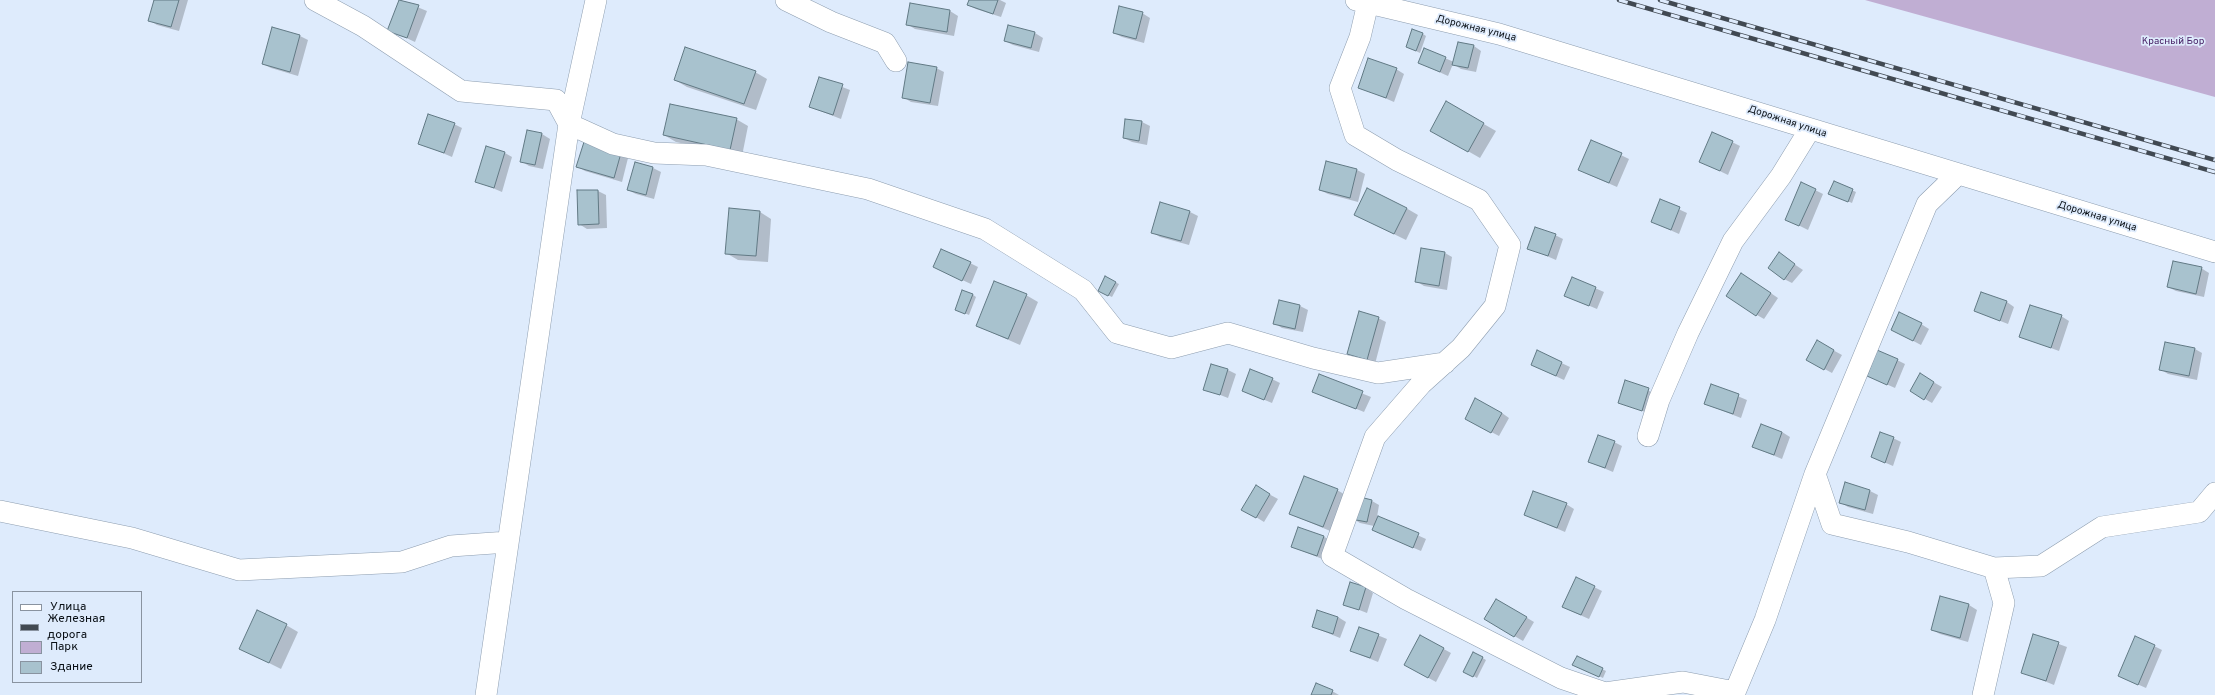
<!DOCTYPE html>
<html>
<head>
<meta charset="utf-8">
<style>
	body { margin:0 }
	#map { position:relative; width:2215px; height:695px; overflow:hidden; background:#deebfc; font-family:Overpass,sans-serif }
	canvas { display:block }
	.legend { position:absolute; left:12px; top:591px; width:130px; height:92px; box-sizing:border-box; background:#deebfc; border:1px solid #8993a0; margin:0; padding:5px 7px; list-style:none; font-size:12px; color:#090f15 }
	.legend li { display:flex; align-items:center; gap:8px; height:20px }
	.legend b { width:20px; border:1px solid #8993a0 }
</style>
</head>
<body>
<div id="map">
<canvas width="2215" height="695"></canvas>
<ul class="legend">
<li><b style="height:5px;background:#fff"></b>Улица</li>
<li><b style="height:5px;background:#414952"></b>Железная дорога</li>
<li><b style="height:11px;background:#c0aed3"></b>Парк</li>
<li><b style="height:11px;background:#a8c2ce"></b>Здание</li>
</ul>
</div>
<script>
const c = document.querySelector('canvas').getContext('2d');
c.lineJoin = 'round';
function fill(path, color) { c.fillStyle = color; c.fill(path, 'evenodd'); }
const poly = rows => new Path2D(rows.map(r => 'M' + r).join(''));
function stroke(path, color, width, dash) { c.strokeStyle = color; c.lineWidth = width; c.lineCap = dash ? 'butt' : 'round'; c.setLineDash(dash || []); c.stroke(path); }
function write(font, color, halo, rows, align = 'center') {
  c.font = font + ' Overpass,sans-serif'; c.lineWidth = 3.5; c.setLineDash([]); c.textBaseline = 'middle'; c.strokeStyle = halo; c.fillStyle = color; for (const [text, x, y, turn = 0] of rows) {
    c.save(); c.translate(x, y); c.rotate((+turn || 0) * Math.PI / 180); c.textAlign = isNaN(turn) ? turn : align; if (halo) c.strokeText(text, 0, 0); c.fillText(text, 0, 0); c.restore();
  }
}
const green = poly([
	[1865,0,2215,0,2215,97]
]);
const shadow = poly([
	[155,0,188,0,179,31,157,25,149,20],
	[400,0,427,11,415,42,389,30],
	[970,0,1000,0,1006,3,1001,17,976,9,968,5],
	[911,5,950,11,958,16,954,36,915,29,907,24],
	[1142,13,1150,18,1144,43,1122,37,1114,33],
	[1009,26,1035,33,1043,38,1039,52,1013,45,1005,41],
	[1423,34,1426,36,1420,53,1407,47],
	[300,36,308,40,298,76,271,68,263,64],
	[1474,46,1481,51,1476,72,1461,69,1453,64,1448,76,1419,63,1424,49,1454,62],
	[936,68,944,72,938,106,911,102,903,97],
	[1396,69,1404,74,1394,102,1359,87],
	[755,72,767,79,756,110,687,87,675,80],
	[819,78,850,90,841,119,810,107],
	[1447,103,1496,131,1480,158,1431,130],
	[736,119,748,126,742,156,676,142,664,135],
	[1126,120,1142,122,1150,126,1147,145,1132,142,1124,138],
	[454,124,462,128,452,157,419,143],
	[527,131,542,134,550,139,543,169,529,166,521,161],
	[1592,141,1629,159,1617,187,1587,174],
	[1732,142,1740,146,1728,175,1701,162],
	[505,153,512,157,502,192,476,181],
	[621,154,628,158,622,182,585,171,578,167],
	[635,163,653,168,661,172,654,199,636,194,628,190],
	[1326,163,1357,170,1365,174,1358,202,1328,194,1320,190],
	[1834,182,1856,192,1852,203,1833,195],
	[1815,190,1823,194,1808,230,1786,219],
	[598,191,606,195,607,228,587,229,579,224],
	[1661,201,1687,213,1679,234,1652,222],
	[1160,203,1190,212,1198,216,1189,245,1160,237,1152,232],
	[1406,208,1418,215,1406,240,1355,215],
	[760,212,771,219,768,262,738,260,726,253],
	[1555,235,1563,239,1556,260,1528,248],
	[1445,253,1452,257,1447,290,1424,286,1416,281],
	[1779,254,1803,270,1792,283,1784,279],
	[970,263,978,267,971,284,934,267],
	[2201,268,2209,273,2204,297,2176,291,2168,287],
	[1106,278,1119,284,1112,297,1099,291],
	[1572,278,1604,292,1597,309,1566,296],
	[1750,279,1778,298,1764,319,1757,315],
	[972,294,976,297,969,315,960,311],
	[1026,295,1038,302,1020,345,977,326],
	[2007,302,2014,307,2008,324,1975,311],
	[1300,306,1308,310,1303,332,1282,328,1274,323],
	[2061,316,2069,321,2059,351,2021,337],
	[1378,318,1386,322,1375,364,1348,354],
	[1921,324,1929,329,1921,345,1900,334],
	[1818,342,1842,355,1832,373,1808,360],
	[2195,349,2202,353,2197,380,2168,374,2160,369],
	[1538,352,1570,367,1564,380,1540,369],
	[1897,360,1905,364,1895,388,1868,376],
	[1228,370,1236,374,1228,398,1205,389],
	[1921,375,1942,387,1932,403,1911,391],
	[1319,376,1371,397,1364,412,1313,391],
	[1272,379,1280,383,1272,403,1243,391],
	[1625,382,1657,394,1650,414,1619,402],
	[1711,385,1747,400,1741,418,1705,404],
	[1502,413,1509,418,1499,436,1474,423],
	[1782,432,1790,437,1782,459,1753,447],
	[1893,438,1901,442,1893,466,1872,457],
	[1614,442,1622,446,1613,472,1589,462],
	[1845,483,1870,491,1878,495,1873,514,1848,507,1840,502],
	[1256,487,1278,499,1264,522,1243,509],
	[1337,490,1349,497,1335,533,1290,514],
	[1372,501,1379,505,1377,517,1426,539,1421,551,1381,534,1373,530,1374,526,1360,523,1352,518],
	[1566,504,1574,509,1565,532,1525,515],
	[1323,536,1331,541,1325,560,1292,547],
	[1594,587,1602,591,1589,619,1571,611],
	[1366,588,1373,593,1367,613,1344,604],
	[1941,597,1969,605,1977,610,1968,642,1940,634,1932,630],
	[1497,600,1534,622,1523,641,1485,619],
	[1338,617,1346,622,1340,638,1313,627],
	[286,625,298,632,281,669,241,649],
	[1360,628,1387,639,1378,662,1351,651],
	[2034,635,2067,647,2054,685,2022,672],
	[1420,636,1451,653,1436,682,1405,665],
	[2154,646,2162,650,2146,688,2119,676],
	[1474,653,1486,660,1477,678,1465,671],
	[1577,666,1602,669,1606,671,1603,678],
	[1332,691,1339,695,1312,695]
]);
const building = poly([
	[154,0,179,0,171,27,148,21,154,0],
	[399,0,419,5,407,38,387,31,399,0],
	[969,0,998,0,993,14,967,5,969,0],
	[910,3,950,10,947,32,906,25,910,3],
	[1119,6,1143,12,1136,39,1113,33,1119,6],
	[1008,25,1035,32,1031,48,1004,41,1008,25],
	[272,27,300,35,290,72,262,64,272,27],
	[1412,29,1423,33,1416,51,1406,47,1412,29],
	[1458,42,1474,45,1468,68,1452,65,1458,42],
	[685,47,756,71,744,104,674,80,685,47],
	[1424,48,1446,57,1440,72,1418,63,1424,48],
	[1368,58,1397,68,1386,98,1358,88,1368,58],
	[908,62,937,67,930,103,902,98,908,62],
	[819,77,843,84,833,115,809,107,819,77],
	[1446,101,1484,123,1468,152,1430,131,1446,101],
	[670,104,737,118,730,150,663,135,670,104],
	[428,114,455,123,444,153,418,144,428,114],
	[1125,119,1142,121,1139,141,1123,138,1125,119],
	[527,130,542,133,535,165,520,162,527,130],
	[1712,132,1733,141,1720,171,1699,162,1712,132],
	[1591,140,1622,153,1609,183,1578,170,1591,140],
	[584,142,621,153,614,178,576,167,584,142],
	[486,146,505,152,494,188,475,182,486,146],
	[1326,161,1357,169,1350,198,1319,190,1326,161],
	[635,162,653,167,646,195,627,190,635,162],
	[1834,181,1853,189,1848,202,1828,194,1834,181],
	[1801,182,1816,189,1799,226,1785,220,1801,182],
	[1367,188,1407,208,1394,234,1354,215,1367,188],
	[577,190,598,190,599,224,578,225,577,190],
	[1660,199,1680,207,1671,230,1651,222,1660,199],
	[1160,202,1190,211,1181,241,1151,233,1160,202],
	[729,208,760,211,756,256,725,254,729,208],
	[1535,227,1556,234,1548,256,1527,249,1535,227],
	[1421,248,1445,252,1439,286,1415,282,1421,248],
	[941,249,971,262,962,281,933,267,941,249],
	[1779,252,1795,264,1784,280,1768,268,1779,252],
	[2173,261,2202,267,2196,294,2167,287,2173,261],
	[1741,273,1771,293,1756,316,1726,296,1741,273],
	[1105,276,1116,282,1108,296,1098,291,1105,276],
	[1572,277,1596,287,1589,306,1564,296,1572,277],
	[994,281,1027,294,1008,339,976,326,994,281],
	[962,290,973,294,965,314,955,310,962,290],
	[1981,292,2007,301,2000,321,1974,311,1981,292],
	[1279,300,1300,305,1295,329,1273,324,1279,300],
	[2030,305,2062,315,2051,348,2019,337,2030,305],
	[1359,311,1379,317,1367,360,1347,354,1359,311],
	[1899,312,1922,323,1913,341,1891,330,1899,312],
	[1817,340,1834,350,1824,370,1806,360,1817,340],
	[2165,342,2195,348,2189,376,2159,370,2165,342],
	[1537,350,1562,362,1556,376,1531,365,1537,350],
	[1877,350,1898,359,1887,385,1867,376,1877,350],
	[1211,364,1228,369,1220,395,1203,390,1211,364],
	[1250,369,1273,378,1264,400,1242,391,1250,369],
	[1920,373,1934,382,1924,400,1910,391,1920,373],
	[1319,374,1363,391,1356,409,1312,392,1319,374],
	[1625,380,1649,388,1642,411,1618,403,1625,380],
	[1711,384,1739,394,1733,414,1704,404,1711,384],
	[1475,398,1502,413,1491,433,1465,419,1475,398],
	[1761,424,1782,432,1774,455,1752,447,1761,424],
	[1880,432,1894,437,1885,463,1871,457,1880,432],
	[1598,435,1615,441,1605,468,1588,462,1598,435],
	[1304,476,1338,489,1323,527,1289,514,1304,476],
	[1845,482,1870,490,1865,510,1839,503,1845,482],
	[1256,485,1270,494,1256,518,1241,510,1256,485],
	[1533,491,1567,503,1557,528,1524,515,1533,491],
	[1356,496,1372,500,1367,522,1351,519,1356,496],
	[1378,516,1419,533,1413,548,1372,530,1378,516],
	[1298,527,1324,536,1317,556,1291,547,1298,527],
	[1576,577,1595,586,1581,615,1562,607,1576,577],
	[1350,582,1366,587,1359,610,1343,605,1350,582],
	[1940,596,1969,604,1960,638,1931,630,1940,596],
	[1496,599,1527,617,1514,637,1484,619,1496,599],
	[257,610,287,624,269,663,239,649,257,610],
	[1317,610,1338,617,1333,634,1312,627,1317,610],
	[1359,627,1379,634,1370,658,1350,651,1359,627],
	[2033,634,2059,642,2046,681,2021,673,2033,634],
	[1420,635,1444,648,1428,678,1404,665,1420,635],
	[2135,636,2155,645,2138,685,2118,676,2135,636],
	[1473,652,1483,657,1473,677,1463,672,1473,652],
	[1577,656,1603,668,1599,677,1572,665,1577,656],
	[1316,683,1333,690,1331,695,1311,695,1316,683]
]);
const minor = poly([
	[315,0,363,26,461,91,556,100,569,124,613,144,654,153,706,155,868,189,985,229,1083,290,1117,333,1171,348,1228,333,1313,358,1378,373,1445,363],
	[786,0,831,22,885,43,896,61],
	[1356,0,1499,34,2215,252],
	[1368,3,1360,37,1340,88,1355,135,1397,160,1479,200,1510,245,1495,306,1461,348,1421,384,1375,437,1332,556,1406,599,1561,678,1605,693,1605,695],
	[1648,436,1659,400,1688,333,1733,241,1781,176,1810,129],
	[1815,474,1832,524,1908,542,1994,568,2041,566,2102,527,2199,512,2215,493],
	[0,511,132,538,239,570,402,562,451,546,508,542],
	[1605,693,1683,682,1735,692,1765,620,1815,474,1927,204,1957,175],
	[486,695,569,124,596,0],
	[1983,695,2004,603,1994,568]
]);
const rail = poly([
	[1619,0,2215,172],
	[1660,0,2215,160]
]);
const streetNames = [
	["Дорожная улица",1476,29,14],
	["Дорожная улица",1787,122,18],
	["Дорожная улица",2097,217,17]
];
const parkNames = [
	["Красный Бор",2173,42]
];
fill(green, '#c0aed3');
fill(shadow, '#0003');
fill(building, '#a8c2ce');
stroke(building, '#617984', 1);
stroke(minor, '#8d9daf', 22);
stroke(minor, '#fff', 21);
stroke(rail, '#414952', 4.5);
stroke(rail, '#deebfc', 3, [9]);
write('10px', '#090f15', '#deebfc', streetNames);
write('10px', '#492467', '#deebfc', parkNames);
</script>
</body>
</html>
